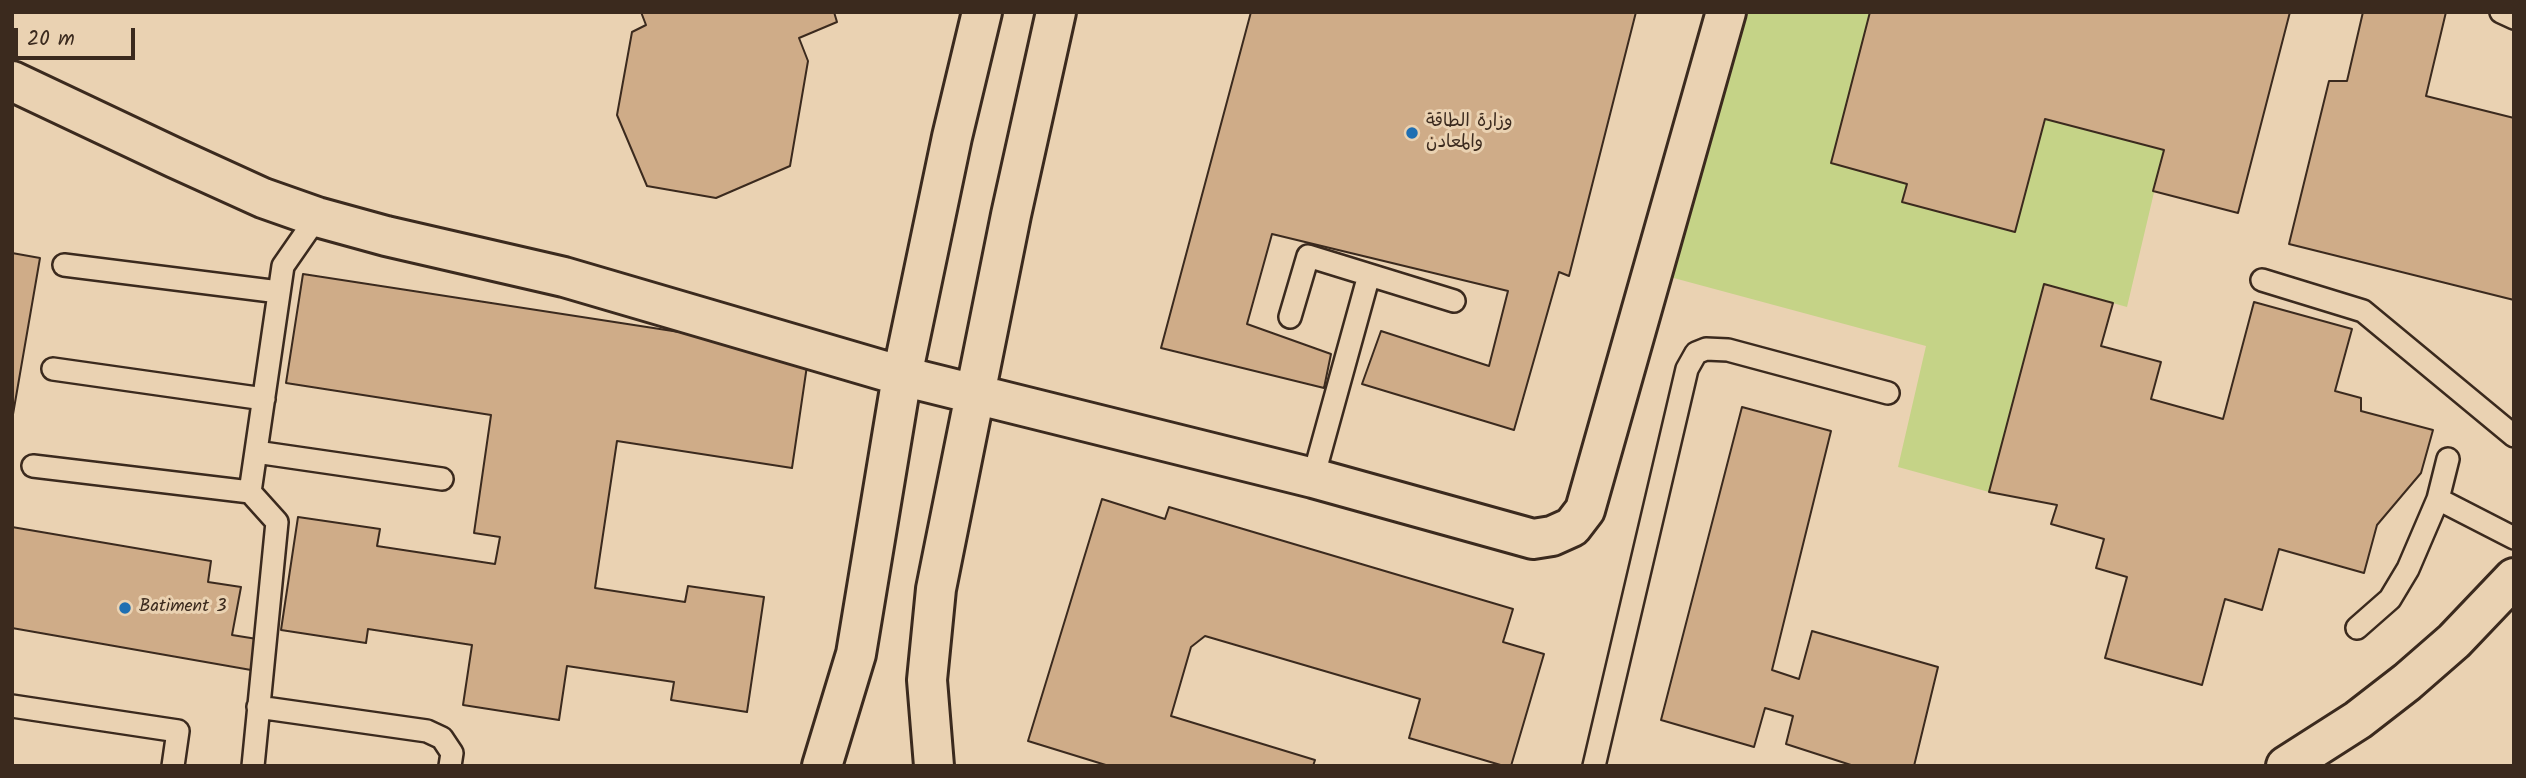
<!DOCTYPE html>
<html>
<head>
<meta charset="utf-8">
<style>
	body { margin:0 }
	#map { position:relative; width:2526px; height:778px; overflow:hidden; background:#ead2b2; font-family:Kalam,sans-serif }
	canvas { display:block }
	.frame { position:absolute; inset:0; border:14px solid #3b2a1e; pointer-events:none }
	.scale { position:absolute; left:14px; top:28px; width:121px; height:32px; box-sizing:border-box; border:4px solid #3b2a1e; border-top:0; padding-left:9px; font-size:21px; line-height:24px; white-space:nowrap; color:#3b2a1e; -webkit-text-stroke:5px #ead2b2; paint-order:stroke }
</style>
</head>
<body>
<div id="map">
<canvas width="2526" height="778"></canvas>
<div class="frame"></div>
<div class="scale">20 m</div>
</div>
<script>
const c = document.querySelector('canvas').getContext('2d');
c.lineJoin = 'round';
function fill(path, color) { c.fillStyle = color; c.fill(path, 'evenodd'); }
const poly = rows => new Path2D(rows.map(r => 'M' + r).join(''));
function stroke(path, color, width, dash) { c.strokeStyle = color; c.lineWidth = width; c.lineCap = dash ? 'butt' : 'round'; c.setLineDash(dash || []); c.stroke(path); }
function write(font, color, halo, rows, align = 'center') {
  c.font = font + ' Kalam,"Playpen Sans Arabic",sans-serif'; c.lineWidth = 6; c.setLineDash([]); c.textBaseline = 'middle'; c.strokeStyle = halo; c.fillStyle = color; for (const [text, x, y, turn = 0] of rows) {
    c.save(); c.translate(x, y); c.rotate((+turn || 0) * Math.PI / 180); c.textAlign = isNaN(turn) ? turn : align; if (halo) c.strokeText(text, 0, 0); c.fillText(text, 0, 0); c.restore();
  }
}
const green = poly([
	[1744,12,1870,12,1831,163,1907,184,1903,202,2015,232,2045,119,2164,150,2127,307,2044,284,1989,492,1898,467,1926,346,1670,277]
]);
const building = poly([
	[641,12,834,12,837,22,799,38,808,61,790,166,716,198,647,186,617,115,632,32,646,25,641,12],
	[1251,12,1636,12,1569,276,1559,272,1514,430,1362,384,1381,331,1489,366,1508,291,1272,234,1247,324,1331,354,1324,388,1161,348,1251,12],
	[1870,12,2290,12,2238,213,2153,191,2164,150,2045,119,2015,232,1902,202,1907,184,1831,163,1870,12],
	[2363,12,2446,12,2426,96,2514,118,2514,300,2289,244,2329,81,2347,81,2363,12],
	[12,253,40,258,12,420,12,253],
	[303,274,809,352,792,468,617,441,595,588,685,602,688,586,764,597,747,712,671,700,674,682,567,666,559,720,463,705,472,645,368,629,366,643,281,630,298,517,380,529,377,546,495,564,500,537,474,533,491,415,286,383,303,274],
	[2044,284,2113,303,2101,346,2161,362,2151,399,2223,419,2254,302,2352,329,2335,391,2361,398,2361,411,2433,430,2421,473,2377,525,2364,573,2279,549,2262,610,2225,599,2202,685,2105,658,2127,577,2096,568,2104,539,2051,524,2057,505,1989,492,2044,284],
	[1742,407,1831,431,1772,670,1799,679,1812,631,1938,667,1914,766,1854,766,1786,744,1793,716,1765,708,1754,747,1661,720,1742,407],
	[1102,499,1165,519,1169,507,1513,609,1503,642,1544,654,1511,766,1504,766,1409,738,1420,699,1205,636,1191,647,1171,716,1315,760,1313,766,1109,766,1028,741,1102,499],
	[12,527,211,561,208,582,241,587,232,635,257,639,251,670,12,628,12,527]
]);
const lane = poly([
	[2501,12,2514,18],
	[64,265,279,292],
	[2262,280,2363,311,2514,436],
	[1290,317,1308,256,1454,301],
	[53,369,264,399],
	[256,452,442,479],
	[33,466,250,492],
	[1313,478,1369,275],
	[2438,499,2514,538],
	[2357,628,2390,599,2408,569,2438,499,2448,459],
	[12,706,178,731,173,766],
	[258,707,427,731,442,738,452,753,450,766],
	[253,766,277,522,250,492,283,266,317,217],
	[1594,766,1687,369,1696,353,1706,349,1728,350,1888,393]
]);
const street = poly([
	[12,81,175,158,263,198,317,217,386,236,564,277,902,376,1313,478,1533,539,1552,536,1572,527,1585,510,1726,12],
	[822,766,856,654,902,376,952,137,982,12],
	[934,766,927,680,936,589,1011,215,1056,12],
	[2286,766,2358,720,2407,682,2454,641,2514,578]
]);
const markers = [
	[1412,133,7,"#1f6fb2"],
	[125,608,7,"#1f6fb2"]
];
const poiNames = [
	["وزارة الطاقة",1426,123],
	["والمعادن",1426,144],
	["Batiment 3",139,608]
];
fill(green, '#c5d387');
fill(building, '#cfac88');
stroke(building, '#3b2a1e', 2);
stroke(lane, '#3b2a1e', 26);
stroke(street, '#3b2a1e', 44);
stroke(lane, '#ead2b2', 21);
stroke(street, '#ead2b2', 38);
for (const [x, y, r, color] of markers) { const dot = new Path2D(); dot.arc(x, y, r, 0, 2 * Math.PI); c.fillStyle = color; c.fill(dot); stroke(dot, '#ead2b2', 2.5); }
write('18px', '#3b2a1e', '#ead2b2', poiNames, 'left');
</script>
</body>
</html>
